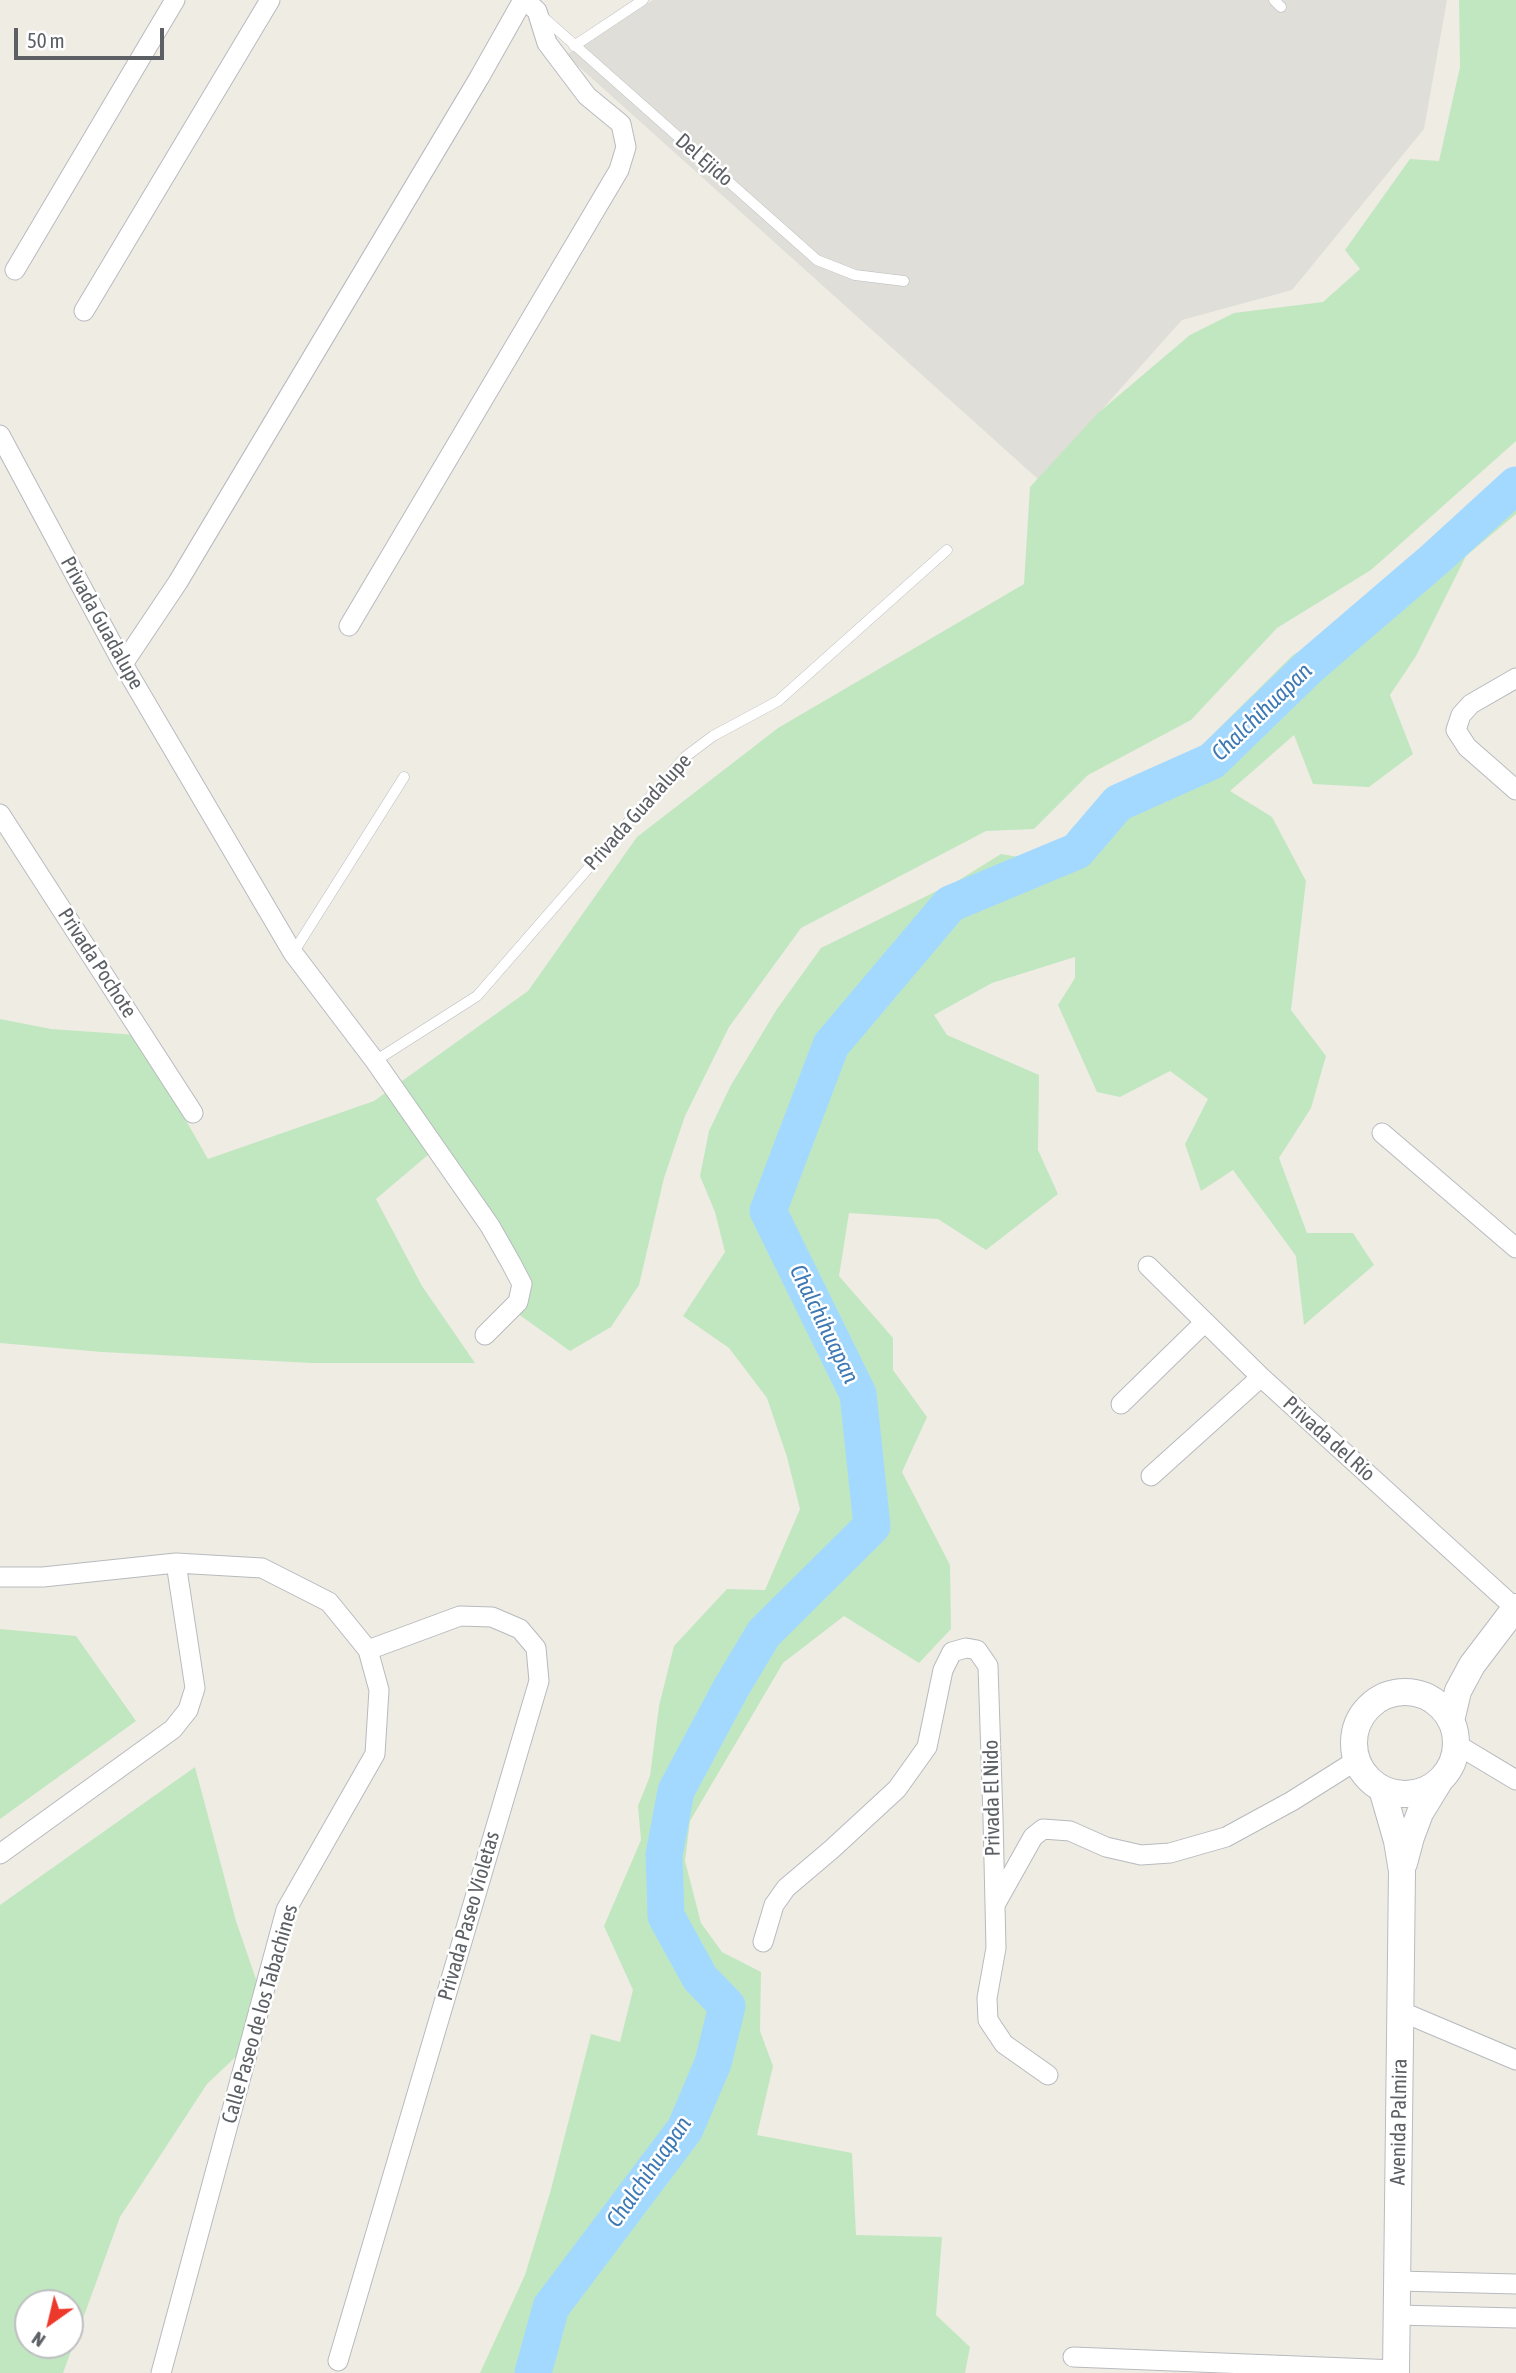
<!DOCTYPE html>
<html>
<head>
<meta charset="utf-8">
<style>
	body { margin:0 }
	#map { position:relative; width:1516px; height:2373px; overflow:hidden; background:#efece4; font-family:"Asap Condensed",sans-serif }
	canvas { display:block }
	.north { position:absolute; left:14px; top:2289px; width:70px; height:70px; box-sizing:border-box; background:#fff; border:2px solid #bebfc1; border-radius:50%; rotate:214deg; font-size:19px; font-weight:700; line-height:28px; text-align:center; color:#5c6065 }
	.north::after { content:''; display:block; margin:auto; width:24px; height:32px; background:#ed392c; clip-path:polygon(50% 0,100% 100%,50% 72%,0 100%) }
	.scale { position:absolute; left:14px; top:28px; width:150px; height:32px; box-sizing:border-box; border:4px solid #5c6065; border-top:0; padding-left:9px; font-size:21px; line-height:24px; white-space:nowrap; color:#5c6065; -webkit-text-stroke:5px #fff; paint-order:stroke }
</style>
</head>
<body>
<div id="map">
<canvas width="1516" height="2373"></canvas>
<div class="north">N</div>
<div class="scale">50 m</div>
</div>
<script>
const c = document.querySelector('canvas').getContext('2d');
c.lineJoin = 'round';
function fill(path, color) { c.fillStyle = color; c.fill(path, 'evenodd'); }
const poly = rows => new Path2D(rows.map(r => 'M' + r).join(''));
function stroke(path, color, width, dash) { c.strokeStyle = color; c.lineWidth = width; c.lineCap = dash ? 'butt' : 'round'; c.setLineDash(dash || []); c.stroke(path); }
function write(font, color, halo, rows, align = 'center') {
  c.font = font + ' "Asap Condensed",sans-serif'; c.lineWidth = 5; c.setLineDash([]); c.textBaseline = 'middle'; c.strokeStyle = halo; c.fillStyle = color; for (const [text, x, y, turn = 0] of rows) {
    c.save(); c.translate(x, y); c.rotate((+turn || 0) * Math.PI / 180); c.textAlign = isNaN(turn) ? turn : align; if (halo) c.strokeText(text, 0, 0); c.fillText(text, 0, 0); c.restore();
  }
}
const industrial = poly([
	[653,0,1447,0,1424,129,1292,290,1182,320,1039,480,566,55]
]);
const green = poly([
	[1459,0,1516,0,1516,441,1371,570,1277,628,1191,720,1088,775,1034,829,986,831,801,928,729,1027,685,1116,664,1178,639,1285,611,1327,570,1351,507,1306,522,1269,435,1149,376,1199,422,1286,475,1363,311,1363,102,1352,0,1343,0,1019,51,1029,137,1035,208,1159,374,1101,528,991,637,837,778,728,1024,584,1030,487,1098,413,1190,335,1234,313,1323,302,1360,269,1345,250,1410,159,1439,161,1460,67],
	[1516,484,1516,514,1466,556,1416,656,1390,695,1413,754,1369,787,1313,784,1294,735,1230,791,1272,817,1306,881,1291,1010,1326,1056,1311,1108,1279,1158,1307,1233,1353,1233,1374,1265,1304,1325,1296,1256,1233,1170,1201,1191,1185,1144,1208,1099,1170,1071,1120,1097,1097,1092,1058,1005,1075,978,1075,957,992,983,934,1015,947,1035,1039,1075,1038,1150,1058,1194,986,1250,938,1219,849,1213,839,1276,893,1338,893,1370,927,1417,902,1472,950,1565,951,1629,919,1663,844,1616,783,1663,690,1821,685,1861,701,1923,722,1952,761,1972,760,2031,773,2066,757,2135,852,2153,856,2235,942,2237,936,2315,970,2347,965,2373,480,2373,525,2275,550,2193,591,2034,620,2042,633,1990,604,1926,641,1840,638,1806,650,1776,659,1706,674,1646,727,1589,765,1590,800,1509,787,1457,767,1398,729,1348,683,1316,725,1252,715,1212,700,1176,709,1131,731,1085,777,1009,821,948,959,880,1001,854,1030,859,1055,853,1072,828,1109,792,1201,746,1293,655,1364,613,1390,588,1435,559,1474,513],
	[0,1629,76,1636,136,1721,0,1819],
	[195,1767,236,1921,258,1985,245,2048,207,2084,120,2217,63,2373,0,2373,0,1905],
	[28,2303,70,2303,70,2345,28,2345]
]);
const river = poly([
	[533,2373,551,2307,685,2129,713,2063,727,2006,700,1978,666,1916,664,1855,676,1791,731,1688,764,1633,872,1526,858,1394,768,1211,831,1045,950,904,1077,851,1118,803,1212,761,1310,666,1435,559,1516,485]
]);
const service = poly([
	[1274,0,1281,7],
	[542,16,817,260,855,275,904,281],
	[574,46,643,0],
	[293,953,404,777],
	[375,1061,477,996,685,757,713,736,778,701,947,550]
]);
const minor = poly([
	[15,270,175,0],
	[84,311,270,0],
	[0,435,123,664,293,953,375,1061,490,1226,511,1263,522,1284,518,1302,485,1335],
	[349,626,619,170,626,147,621,124,587,96,547,43,537,11,525,0],
	[123,664,178,582,479,78,523,0],
	[1516,678,1471,704,1461,715,1456,730,1467,747,1516,790],
	[0,814,193,1113],
	[1382,1133,1516,1248],
	[1148,1266,1261,1377,1515,1608],
	[1121,1404,1205,1322],
	[1151,1476,1261,1377],
	[0,1577,43,1577,176,1563,262,1568,329,1602,368,1650,379,1690,375,1754,286,1910,161,2373],
	[1456,1744,1516,1780],
	[0,1854,173,1729,188,1710,195,1688,176,1563],
	[996,1903,1033,1837,1043,1829,1070,1831,1106,1847,1141,1855,1170,1853,1226,1837,1292,1801,1357,1760],
	[763,1942,774,1905,786,1888,832,1849,897,1789,927,1747,943,1670,952,1652,966,1648,977,1650,988,1666,993,1818,996,1948,987,1998,988,2020,1004,2044,1048,2075],
	[1400,2011,1516,2060],
	[1398,2281,1516,2284],
	[1397,2315,1516,2318],
	[1073,2357,1396,2370],
	[338,2361,539,1681,536,1648,520,1629,492,1617,460,1616,368,1650]
]);
const secondary = poly([
	'1354 1743a51 51 0 1 1 102 0a51 51 0 1 1-102 0Z',
	[1451,1721,1458,1691,1472,1665,1516,1607],
	[1382,1789,1397,1841,1402,1871,1396,2373],
	[1404,1863,1411,1837,1420,1813,1439,1782]
]);
const streetNames = [
	["Del Ejido",704,160,41],
	["Privada Guadalupe",102,623,61],
	["Privada Guadalupe",638,812,-48],
	["Privada Pochote",97,963,57],
	["Privada del Río",1329,1439,42],
	["Privada El Nido",992,1798,-91],
	["Privada Paseo Violetas",469,1916,-74],
	["Calle Paseo de los Tabachines",260,2014,-74],
	["Avenida Palmira",1399,2122,-89]
];
const waterNames = [
	["Chalchihuapan",1262,712,-44],
	["Chalchihuapan",824,1324,64],
	["Chalchihuapan",649,2172,-55]
];
fill(industrial, '#e0ded8');
fill(green, '#c1e7c0');
stroke(river, '#a4d9ff', 37);
stroke(service, '#b7babe', 11);
stroke(minor, '#b7babe', 21);
stroke(secondary, '#b8bbc0', 28);
stroke(service, '#fff', 10);
stroke(minor, '#fff', 19);
stroke(secondary, '#fff', 26);
write('21px', '#5c6065', '#fff', streetNames);
write('italic 23px', '#3e79b4', '#fff', waterNames);
</script>
</body>
</html>
